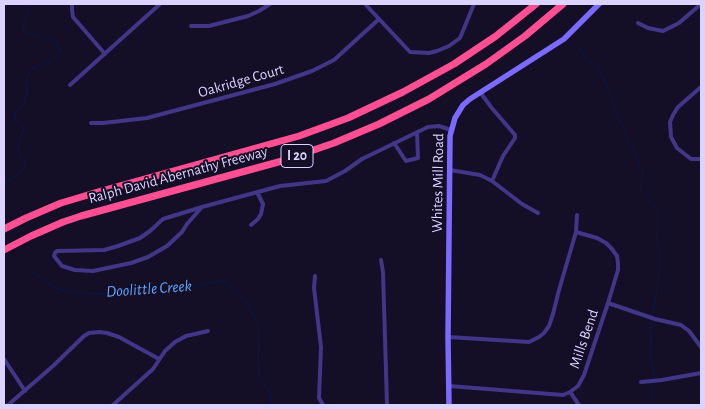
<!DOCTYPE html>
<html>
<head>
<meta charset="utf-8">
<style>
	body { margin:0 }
	#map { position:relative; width:705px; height:409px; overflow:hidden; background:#140e26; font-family:"Alegreya Sans",sans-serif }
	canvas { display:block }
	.frame { position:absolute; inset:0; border:5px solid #dcd3ff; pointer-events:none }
</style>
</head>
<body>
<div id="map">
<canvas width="705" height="409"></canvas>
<div class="frame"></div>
</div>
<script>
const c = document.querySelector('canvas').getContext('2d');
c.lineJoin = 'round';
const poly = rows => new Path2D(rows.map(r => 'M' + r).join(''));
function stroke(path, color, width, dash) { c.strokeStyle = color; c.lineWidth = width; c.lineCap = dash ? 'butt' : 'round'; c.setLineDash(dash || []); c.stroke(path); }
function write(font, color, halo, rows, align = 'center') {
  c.font = font + ' "Alegreya Sans",sans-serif'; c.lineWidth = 4; c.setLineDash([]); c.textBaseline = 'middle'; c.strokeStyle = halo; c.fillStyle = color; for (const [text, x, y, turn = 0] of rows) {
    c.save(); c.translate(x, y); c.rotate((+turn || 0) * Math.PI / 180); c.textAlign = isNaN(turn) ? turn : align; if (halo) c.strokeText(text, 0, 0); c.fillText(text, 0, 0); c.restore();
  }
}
const stream = poly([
	[578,46,586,59,598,66,609,91,619,119,643,172,640,188,658,211,657,240,661,255,656,297,651,318,650,355,654,372,654,379],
	[4,187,9,180,18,174,24,168,25,163,21,158,18,151,19,141,24,130,22,125,14,120,16,112,25,103,27,89,26,81,30,72,33,68,52,61,59,53,60,48,56,42,39,35,30,35,23,28,23,25,31,4],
	[30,270,45,281,60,290,91,294,188,288,218,281,223,281,227,283,235,289,251,309,258,324,259,377,270,392,272,405],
	[651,405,654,383]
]);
const street = poly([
	[72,4,72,10,73,17,105,54],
	[365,4,410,52,429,53,437,51,449,46,460,38,474,4],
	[638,23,648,28,663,31,679,23,701,4],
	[191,26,209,26,248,16,259,11,270,4],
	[70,85,160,4],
	[701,87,678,107,673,115,670,122,671,137,677,148,691,159,701,159],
	[480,92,491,107,515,135,515,138,503,156,492,181],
	[91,123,103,123,147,118,275,84,312,71,334,60,379,19],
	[394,143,406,161,418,158,417,132],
	[450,170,480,175,492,181,522,204,538,213],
	[202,207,187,224,182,232,167,246,148,257,131,263,93,271,75,270,62,266,54,256,55,253,57,251,104,250,118,246,140,238,150,231,163,219,202,207,280,186,326,181,345,171,362,159,428,127,439,126,451,130],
	[251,225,258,219,261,214,263,204,257,192],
	[576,232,577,215],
	[381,260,383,272,387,405],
	[315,276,314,288,321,347,319,398,323,405],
	[448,337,529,342,539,337,544,333,549,326,553,314,559,290,576,232,597,238,606,243,612,249,617,256,618,263,618,270,608,303],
	[4,359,25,391],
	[641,382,662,380,701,373],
	[449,386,563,395,570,392,578,386,584,375,608,303,655,319,681,325,689,331,701,347],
	[570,392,579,405],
	[8,405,53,366,84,336,89,333,99,332,107,333,119,337,159,359],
	[113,405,153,369,165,351,175,342,186,336,208,331]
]);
const secondary = poly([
	[449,405,448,337,450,136,455,118,463,105,470,99,564,39,599,4]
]);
const highway = poly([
	[4,229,26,218,61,203,98,192,299,136,348,118,403,92,454,64,496,36,536,4],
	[4,250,31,236,63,222,81,216,282,161,334,143,379,124,429,99,486,64,525,36,563,4]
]);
const shields = [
	[297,156,32]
];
const shieldNames = [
	["I 20",297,156]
];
const streetNames = [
	["Oakridge Court",241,81,-16],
	["Ralph David Abernathy Freeway",178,175,-15],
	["Whites Mill Road",438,183,-89],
	["Mills Bend",584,339,-71]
];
const waterNames = [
	["Doolittle Creek",149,289,-4]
];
stroke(stream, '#071846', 1);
stroke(street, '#413688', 4);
stroke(secondary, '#7c6aff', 5.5);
stroke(highway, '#ff4e92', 7);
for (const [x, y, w] of shields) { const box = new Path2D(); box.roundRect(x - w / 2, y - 11.5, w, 23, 4); c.fillStyle = '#140e26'; c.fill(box); stroke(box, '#dcd3ff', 1); }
write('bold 14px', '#dcd3ff', null, shieldNames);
write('15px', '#dcd3ff', '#140e26', streetNames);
write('italic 16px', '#61a7ff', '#140e26', waterNames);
</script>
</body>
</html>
